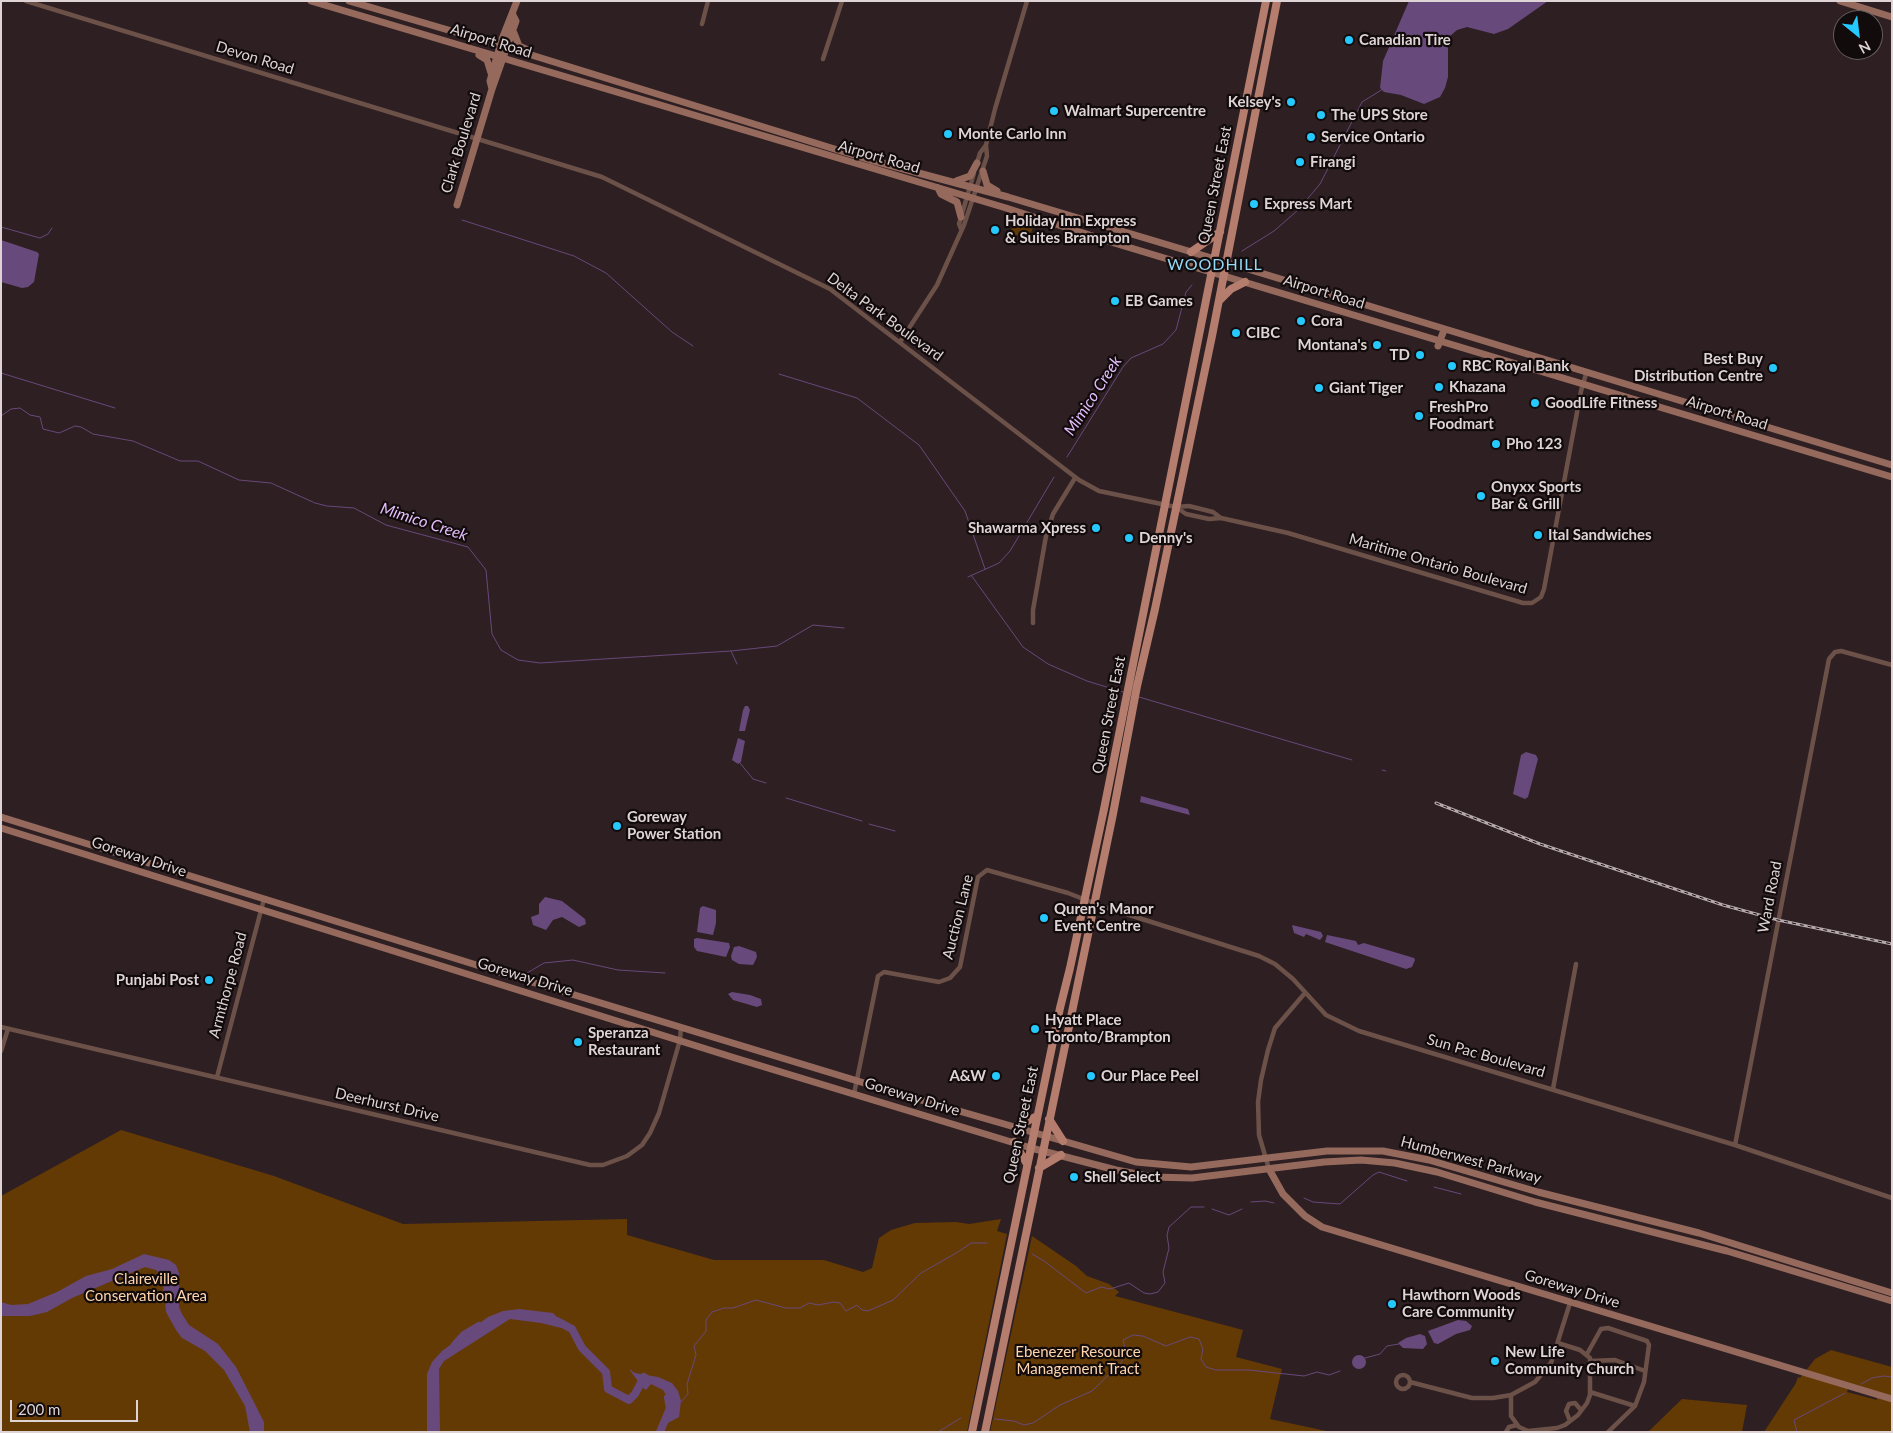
<!DOCTYPE html>
<html>
<head>
<meta charset="utf-8">
<style>
	body { margin:0 }
	#map { position:relative; width:1893px; height:1433px; overflow:hidden; background:#2e1f22; font-family:Lato,sans-serif }
	canvas { display:block }
	.frame { position:absolute; inset:0; border:2px solid #ded4d5; pointer-events:none }
	.north { position:absolute; left:1833px; top:10px; width:50px; height:50px; box-sizing:border-box; background:#120b0c; border:1px solid #645b5c; border-radius:50%; rotate:151deg; font-size:14px; font-weight:700; line-height:20px; text-align:center; color:#ded4d5 }
	.north::after { content:''; display:block; margin:auto; width:18px; height:22px; background:#26c9fe; clip-path:polygon(50% 0,100% 100%,50% 72%,0 100%) }
	.scale { position:absolute; left:10px; top:1400px; width:128px; height:22px; box-sizing:border-box; border:2px solid #ded4d5; border-top:0; padding-left:6px; font-size:15px; line-height:18px; white-space:nowrap; color:#ded4d5; -webkit-text-stroke:4px #120b0c; paint-order:stroke }
</style>
</head>
<body>
<div id="map">
<canvas width="1893" height="1433"></canvas>
<div class="frame"></div>
<div class="north">N</div>
<div class="scale">200 m</div>
</div>
<script>
const c = document.querySelector('canvas').getContext('2d');
c.lineJoin = 'round';
function fill(path, color) { c.fillStyle = color; c.fill(path, 'evenodd'); }
const poly = rows => new Path2D(rows.map(r => 'M' + r).join(''));
function stroke(path, color, width, dash) { c.strokeStyle = color; c.lineWidth = width; c.lineCap = dash ? 'butt' : 'round'; c.setLineDash(dash || []); c.stroke(path); }
function write(font, color, halo, rows, align = 'center') {
  c.font = font + ' Lato,sans-serif'; c.lineWidth = 4.5; c.setLineDash([]); c.textBaseline = 'middle'; c.strokeStyle = halo; c.fillStyle = color; for (const [text, x, y, turn = 0] of rows) {
    c.save(); c.translate(x, y); c.rotate((+turn || 0) * Math.PI / 180); c.textAlign = isNaN(turn) ? turn : align; if (halo) c.strokeText(text, 0, 0); c.fillText(text, 0, 0); c.restore();
  }
}
const green = poly([
	[1021,217,1035,221,1029,239,1010,233,1015,221,1020,223],
	[121,1130,274,1176,403,1224,627,1219,627,1235,714,1260,824,1260,863,1272,872,1268,879,1238,891,1230,915,1223,956,1222,969,1224,1001,1219,997,1231,1007,1234,967,1432,1,1432,1,1196],
	[1032,1236,1076,1266,1087,1276,1109,1284,1119,1292,1115,1296,1243,1330,1236,1357,1282,1369,1270,1419,1331,1432,990,1432],
	[1831,1350,1892,1367,1892,1432,1764,1432,1796,1383,1798,1377,1800,1378,1815,1359],
	[1849,1386,1876,1396,1877,1400,1847,1392],
	[1682,1399,1747,1405,1742,1432,1648,1432]
]);
const water = poly([
	[1409,1,1548,1,1508,29,1494,34,1467,27,1457,30,1448,38,1448,77,1445,88,1440,97,1424,104,1401,95,1384,92,1380,88,1383,61],
	[1,240,37,252,39,254,34,282,28,287,22,288,1,282],
	[745,706,748,706,750,710,747,722,745,731,739,731,743,710],
	[738,738,745,741,741,762,738,764,732,760],
	[1526,752,1536,755,1538,759,1528,797,1525,799,1513,794,1521,755],
	[1141,796,1188,809,1190,815,1140,802],
	[545,897,562,901,585,919,586,924,579,927,562,917,553,920,546,930,533,925,531,917,539,914,539,904],
	[703,906,716,910,716,923,713,935,697,932,700,908],
	[1292,925,1321,932,1323,936,1320,940,1306,934,1304,937,1294,933],
	[1327,935,1356,941,1358,945,1364,943,1414,958,1415,960,1412,967,1406,969,1325,942],
	[697,938,729,943,730,947,726,957,697,951,694,947,694,939],
	[739,946,756,952,757,957,753,965,739,964,732,960,731,956,734,947],
	[732,992,750,995,761,999,762,1005,757,1007,733,1000,728,994],
	[144,1254,169,1260,176,1265,179,1273,179,1307,182,1314,189,1325,218,1344,236,1367,264,1422,264,1432,250,1432,245,1406,224,1370,205,1351,182,1338,176,1330,166,1312,162,1275,156,1270,145,1267,72,1298,47,1312,30,1316,1,1316,1,1302,11,1305,28,1304,57,1292,86,1276,112,1269],
	[519,1309,553,1313,566,1326,561,1328,541,1323,510,1319,444,1361,439,1369,440,1432,427,1432,427,1374,432,1362,442,1351,488,1317,503,1311],
	[1458,1320,1466,1321,1472,1326,1470,1330,1456,1334,1438,1344,1434,1343,1428,1331],
	[1420,1334,1425,1336,1427,1344,1423,1349,1403,1348,1398,1343,1406,1338],
	'1352 1362a7 7 0 1 1 14 0a7 7 0 1 1-14 0Z',
	[629,1369,635,1373,658,1377,672,1383,678,1391,681,1401,679,1417,668,1423,670,1410,667,1397,663,1390,651,1384,646,1390,643,1388]
]);
const stream = poly([
	[462,220,574,256,606,273,672,332,693,346],
	[1,227,40,238,48,234,52,228],
	[1242,251,1274,231,1298,210,1320,184,1362,102,1383,89],
	[1,373,115,408],
	[779,374,857,398,919,445,965,511,985,569],
	[1,416,11,409,20,408,30,415,40,417,43,429,59,433,75,426,81,427,93,434,133,441,180,461,198,461,239,480,271,483,315,503,327,506,354,508,386,525,468,547,486,570,492,634,501,650,518,660,540,663,731,651,777,646,813,625,844,628],
	[1067,457,1123,367,1131,358,1163,344,1176,330,1186,292,1192,285],
	[971,575,1023,647,1048,664,1087,681,1123,692],
	[968,577,999,563,1010,551,1054,477],
	[731,651,737,664],
	[1139,697,1352,760],
	[740,763,753,779,766,783],
	[1382,770,1386,771],
	[786,798,862,821],
	[869,824,895,831],
	[527,973,544,963,573,960,618,970,665,973],
	[1434,1187,1461,1194],
	[1304,1198,1313,1202,1340,1204,1373,1175,1379,1172,1407,1181],
	[1251,1202,1265,1201,1274,1203],
	[1212,1209,1229,1215,1242,1209],
	[1032,1254,1044,1261,1086,1293,1101,1287,1110,1289,1129,1283,1144,1293,1150,1294,1158,1292,1165,1283,1163,1272,1169,1248,1167,1235,1169,1227,1191,1207,1204,1207],
	[1365,1358,1380,1354,1387,1346,1399,1344],
	[1861,1384,1872,1378,1883,1376,1892,1377],
	[681,1402,688,1394,687,1384,696,1355,694,1346,706,1331,706,1320,712,1312,724,1308,733,1308,756,1300,786,1308,800,1308,809,1303,818,1305,834,1302,840,1303,846,1311,857,1305,862,1310,868,1311,893,1300,921,1273,958,1252,971,1243,987,1243],
	[995,1419,1014,1421,1024,1425,1033,1423,1060,1405,1092,1391,1121,1363,1126,1353,1123,1340,1133,1335,1143,1336,1166,1346,1190,1337,1199,1339,1203,1349,1201,1359,1206,1367,1216,1370,1249,1370,1304,1376,1317,1372,1329,1375,1340,1371],
	[666,1425,668,1423],
	[938,1432,961,1418],
	[1797,1432,1794,1420,1845,1393]
]);
const river = poly([
	[557,1321,572,1329,582,1348,606,1372,608,1389,629,1400,635,1394,644,1377],
	[455,1345,464,1335,479,1326],
	[660,1432,670,1408,668,1398]
]);
const street = poly([
	[26,1,602,177,830,289,1079,480,1099,491,1176,507,1189,506,1213,512,1221,518],
	[702,24,708,1],
	[823,59,842,1],
	[977,163,980,153,986,145],
	[961,229,959,224,974,173],
	[900,342,937,285,964,225,987,156,986,145,995,109,1027,1],
	[1176,507,1186,514,1209,519,1221,518,1288,533,1523,603,1532,603,1541,597,1544,589,1581,391,1586,374],
	[1033,623,1033,610,1046,536,1053,514,1075,478],
	[1,1027,590,1165,603,1165,627,1156,642,1145,650,1133,659,1113,680,1040,681,1027],
	[1,1051,8,1029],
	[217,1077,264,899],
	[1553,1089,1576,964],
	[854,1094,878,976,884,972,939,982,950,978,960,967,978,877,987,870,1068,893,1104,907,1259,956,1275,964,1293,979,1326,1015,1359,1031,1735,1145,1892,1198],
	[1735,1145,1829,659,1835,652,1841,651,1892,665],
	[1269,1169,1259,1135,1258,1102,1261,1080,1268,1050,1275,1028,1305,993],
	[1587,1354,1601,1329,1608,1328,1647,1341,1649,1345,1644,1382,1635,1406,1590,1392],
	[1590,1361,1615,1360,1645,1371],
	'1396 1382a7 7 0 1 1 14 0a7 7 0 1 1-14 0Z',
	[1410,1382,1472,1398,1493,1398,1511,1395,1535,1382,1551,1363,1570,1303],
	[1511,1395,1511,1416,1519,1427,1528,1431,1557,1428,1565,1425,1578,1415,1587,1403,1590,1395,1590,1358,1580,1350,1558,1343],
	[1570,1421,1566,1411,1569,1404,1575,1403,1581,1410],
	[1506,1432,1509,1427,1517,1425],
	[1608,1432,1635,1406]
]);
const secondary = poly([
	[311,1,1006,208,1111,242,1892,477],
	[349,1,496,44,870,160,1008,197,1205,256,1892,465],
	[1840,1,1892,17],
	[514,33,519,46,528,50],
	[479,55,487,60,491,73],
	[492,89,490,81,502,39,517,1],
	[983,171,987,185,997,191],
	[956,181,970,176,977,163],
	[938,188,941,194,957,202,961,217],
	[457,205,492,89,516,21,513,15],
	[1438,346,1444,330],
	[1,817,499,972,907,1096,1136,1162,1191,1167,1327,1151,1383,1151,1429,1160,1538,1192,1699,1233,1892,1293],
	[1,828,735,1058,1031,1148,1116,1170,1153,1177,1192,1178,1324,1162,1361,1160,1395,1163,1437,1172,1535,1202,1727,1251,1892,1301],
	[1269,1169,1283,1194,1305,1216,1322,1227,1892,1399]
]);
const primary = poly([
	[1191,252,1220,232],
	[1219,301,1231,289,1245,282],
	[1049,1119,1063,1141],
	[1016,1127,1037,1116],
	[1014,1142,1027,1164],
	[1039,1168,1061,1155],
	[972,1432,1060,1008,1070,968,1104,809,1266,1],
	[985,1432,1113,814,1137,686,1155,609,1212,336,1277,1]
]);
const rail = poly([
	[1436,803,1540,844,1723,905,1778,920,1892,944]
]);
const markers = [
	[1349,40,5,"#26c9fe"],
	[1291,102,5,"#26c9fe"],
	[1054,111,5,"#26c9fe"],
	[1321,115,5,"#26c9fe"],
	[948,134,5,"#26c9fe"],
	[1311,137,5,"#26c9fe"],
	[1300,162,5,"#26c9fe"],
	[1254,204,5,"#26c9fe"],
	[995,230,5,"#26c9fe"],
	[1115,301,5,"#26c9fe"],
	[1301,321,5,"#26c9fe"],
	[1236,333,5,"#26c9fe"],
	[1377,345,5,"#26c9fe"],
	[1420,355,5,"#26c9fe"],
	[1452,366,5,"#26c9fe"],
	[1773,368,5,"#26c9fe"],
	[1439,387,5,"#26c9fe"],
	[1319,388,5,"#26c9fe"],
	[1535,403,5,"#26c9fe"],
	[1419,416,5,"#26c9fe"],
	[1496,444,5,"#26c9fe"],
	[1481,496,5,"#26c9fe"],
	[1096,528,5,"#26c9fe"],
	[1538,535,5,"#26c9fe"],
	[1129,538,5,"#26c9fe"],
	[617,826,5,"#26c9fe"],
	[1044,918,5,"#26c9fe"],
	[209,980,5,"#26c9fe"],
	[1035,1029,5,"#26c9fe"],
	[578,1042,5,"#26c9fe"],
	[996,1076,5,"#26c9fe"],
	[1091,1076,5,"#26c9fe"],
	[1074,1177,5,"#26c9fe"],
	[1392,1304,5,"#26c9fe"],
	[1495,1361,5,"#26c9fe"]
];
const poiNames = [
	["Canadian Tire",1359,40],
	["Kelsey's",1281,102,"right"],
	["Walmart Supercentre",1064,111],
	["The UPS Store",1331,115],
	["Monte Carlo Inn",958,134],
	["Service Ontario",1321,137],
	["Firangi",1310,162],
	["Express Mart",1264,204],
	["Holiday Inn Express",1005,221],
	["& Suites Brampton",1005,238],
	["EB Games",1125,301],
	["Cora",1311,321],
	["CIBC",1246,333],
	["Montana's",1367,345,"right"],
	["TD",1410,355,"right"],
	["Best Buy",1763,359,"right"],
	["Distribution Centre",1763,376,"right"],
	["RBC Royal Bank",1462,366],
	["Khazana",1449,387],
	["Giant Tiger",1329,388],
	["GoodLife Fitness",1545,403],
	["FreshPro",1429,407],
	["Foodmart",1429,424],
	["Pho 123",1506,444],
	["Onyxx Sports",1491,487],
	["Bar & Grill",1491,504],
	["Shawarma Xpress",1086,528,"right"],
	["Ital Sandwiches",1548,535],
	["Denny's",1139,538],
	["Goreway",627,817],
	["Power Station",627,834],
	["Quren’s Manor",1054,909],
	["Event Centre",1054,926],
	["Punjabi Post",199,980,"right"],
	["Hyatt Place",1045,1020],
	["Toronto/Brampton",1045,1037],
	["Speranza",588,1033],
	["Restaurant",588,1050],
	["A&W",986,1076,"right"],
	["Our Place Peel",1101,1076],
	["Shell Select",1084,1177],
	["Hawthorn Woods",1402,1295],
	["Care Community",1402,1312],
	["New Life",1505,1352],
	["Community Church",1505,1369]
];
const streetNames = [
	["Airport Road",491,41,17],
	["Devon Road",255,58,17],
	["Clark Boulevard",461,143,-73],
	["Airport Road",879,157,16],
	["Queen Street East",1215,185,-79],
	["Airport Road",1324,292,17],
	["Delta Park Boulevard",885,317,36],
	["Airport Road",1727,413,17],
	["Maritime Ontario Boulevard",1438,564,16],
	["Queen Street East",1109,715,-79],
	["Goreway Drive",139,857,18],
	["Ward Road",1770,897,-79],
	["Auction Lane",958,917,-76],
	["Goreway Drive",525,977,17],
	["Armthorpe Road",228,985,-75],
	["Sun Pac Boulevard",1486,1056,16],
	["Goreway Drive",912,1097,17],
	["Deerhurst Drive",387,1105,13],
	["Queen Street East",1021,1125,-78],
	["Humberwest Parkway",1471,1160,15],
	["Goreway Drive",1572,1289,17]
];
const parkNames = [
	["Claireville",146,1279],
	["Conservation Area",146,1296],
	["Ebenezer Resource",1078,1352],
	["Management Tract",1078,1369]
];
const neighbourhoodNames = [
	["WOODHILL",1215,265]
];
const waterNames = [
	["Mimico Creek",1093,396,-57],
	["Mimico Creek",424,522,18]
];
fill(green, '#643a04');
fill(water, '#68497b');
stroke(stream, '#68497b', 1);
stroke(river, '#68497b', 8);
stroke(street, '#6c5149', 4.5);
stroke(secondary, '#956a5d', 7);
stroke(primary, '#b57d6d', 8);
stroke(rail, '#b5a9ab', 3);
stroke(rail, '#120b0c', 1, [4]);
for (const [x, y, r, color] of markers) { const dot = new Path2D(); dot.arc(x, y, r, 0, 2 * Math.PI); c.fillStyle = color; c.fill(dot); stroke(dot, '#120b0c', 2); }
write('bold 15px', '#ded4d5', '#120b0c', poiNames, 'left');
write('15px', '#ded4d5', '#120b0c', streetNames);
write('15px', '#ffd5ad', '#120b0c', parkNames);
c.letterSpacing = '1px';
write('16px', '#95d9f7', '#120b0c', neighbourhoodNames);
c.letterSpacing = '0px';
write('italic 16px', '#e5bffd', '#120b0c', waterNames);
</script>
</body>
</html>
